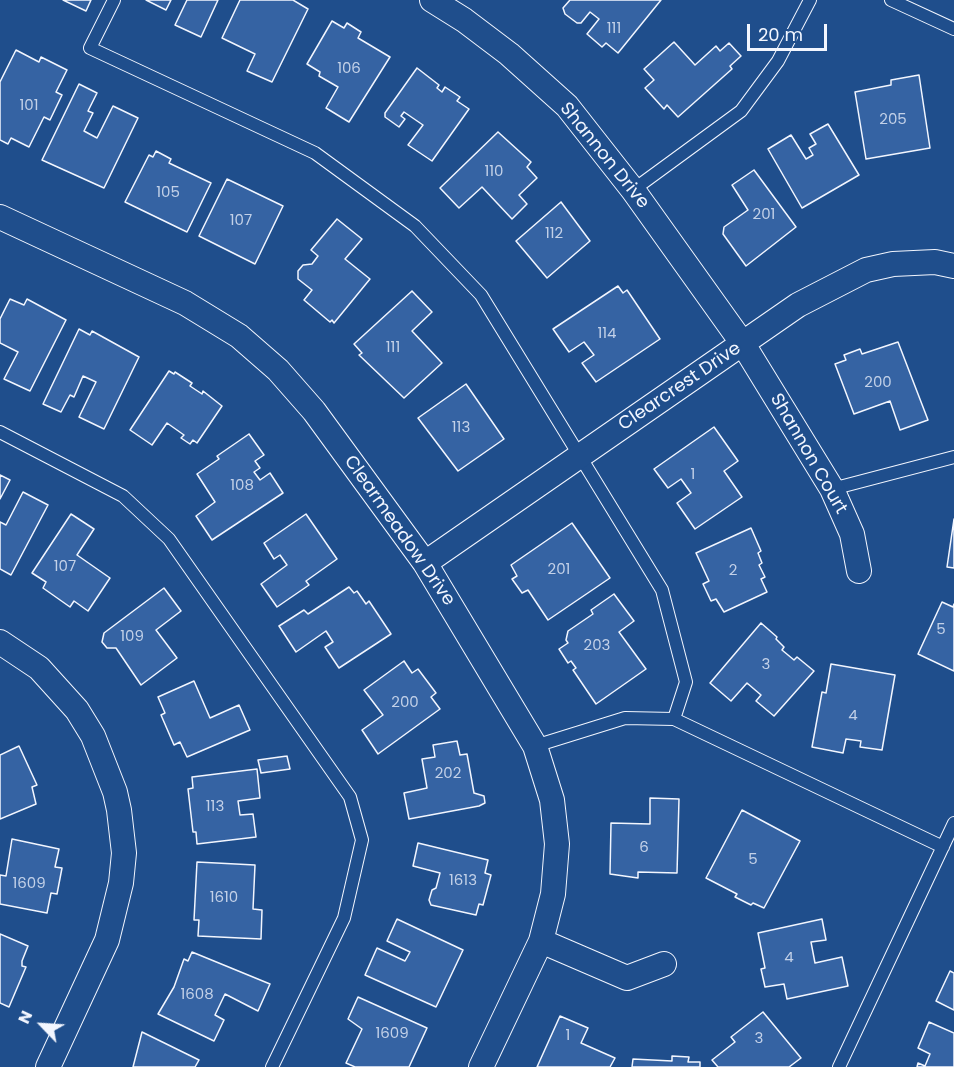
<!DOCTYPE html>
<html>
<head>
<meta charset="utf-8">
<style>
	body { margin:0 }
	#map { position:relative; width:954px; height:1067px; overflow:hidden; background:#1f4e8c; font-family:Poppins,sans-serif }
	canvas { display:block }
	.north { position:absolute; left:12px; top:995px; width:60px; height:60px; -webkit-text-stroke:4px #1f4e8c; paint-order:stroke; rotate:295deg; font-size:16px; font-weight:700; line-height:24px; text-align:center; color:#f2f6ff }
	.north::after { content:''; display:block; margin:auto; width:21px; height:27px; background:#f2f6ff; clip-path:polygon(50% 0,100% 100%,50% 72%,0 100%) }
	.scale { position:absolute; left:747px; top:24px; width:80px; height:27px; box-sizing:border-box; border:3px solid #f2f6ff; border-top:0; padding-left:8px; font-size:18px; line-height:21px; white-space:nowrap; color:#f2f6ff; -webkit-text-stroke:4px #1f4e8c; paint-order:stroke }
</style>
</head>
<body>
<div id="map">
<canvas width="954" height="1067"></canvas>
<div class="north">N</div>
<div class="scale">20 m</div>
</div>
<script>
const c = document.querySelector('canvas').getContext('2d');
c.lineJoin = 'round';
function fill(path, color) { c.fillStyle = color; c.fill(path, 'evenodd'); }
const poly = rows => new Path2D(rows.map(r => 'M' + r).join(''));
function stroke(path, color, width, dash) { c.strokeStyle = color; c.lineWidth = width; c.lineCap = dash ? 'butt' : 'round'; c.setLineDash(dash || []); c.stroke(path); }
function write(font, color, halo, rows, align = 'center') {
  c.font = font + ' Poppins,sans-serif'; c.lineWidth = 4.5; c.setLineDash([]); c.textBaseline = 'middle'; c.strokeStyle = halo; c.fillStyle = color; for (const [text, x, y, turn = 0] of rows) {
    c.save(); c.translate(x, y); c.rotate((+turn || 0) * Math.PI / 180); c.textAlign = isNaN(turn) ? turn : align; if (halo) c.strokeText(text, 0, 0); c.fillText(text, 0, 0); c.restore();
  }
}
const building = poly([
	[63,0,91,0,86,11,63,0],
	[146,0,171,0,166,10,146,0],
	[187,0,218,0,201,37,175,25,187,0],
	[240,0,293,0,308,9,272,82,247,71,255,54,222,38,240,0],
	[570,0,661,0,618,53,606,43,602,47,587,34,599,19,590,12,581,23,577,23,565,14,563,8,570,0],
	[332,21,344,28,347,23,361,32,358,38,390,57,349,122,326,108,338,87,319,76,320,72,307,64,332,21],
	[674,42,695,65,716,46,720,51,729,43,741,56,730,66,732,69,678,117,667,105,664,109,645,88,654,80,644,69,674,42],
	[16,50,39,62,41,57,67,70,56,92,62,95,50,120,44,117,29,147,11,138,8,144,0,140,0,82,16,50],
	[417,68,439,85,437,88,442,92,445,87,460,97,457,101,469,109,432,161,408,145,423,125,404,112,401,116,405,119,399,127,385,117,385,113,417,68],
	[919,75,930,148,866,159,855,92,891,85,891,80,919,75],
	[79,84,97,93,88,111,93,113,84,131,97,138,113,106,138,118,104,188,42,160,79,84],
	[828,124,859,175,802,208,768,149,791,135,806,159,813,155,809,148,816,144,810,134,828,124],
	[498,132,531,162,527,167,537,178,519,195,527,204,512,219,482,187,459,208,440,188,498,132],
	[156,151,171,159,169,163,211,183,187,232,125,202,149,155,153,157,156,151],
	[754,170,796,227,746,266,723,234,724,227,748,210,732,185,754,170],
	[227,179,283,206,255,264,199,236,227,179],
	[561,202,590,241,547,278,516,241,561,202],
	[337,219,362,239,345,259,370,279,334,323,332,320,330,322,304,300,312,290,298,279,298,271,303,265,312,264,318,256,311,250,337,219],
	[618,286,623,293,627,290,660,339,596,382,582,363,594,355,584,342,569,352,553,329,618,286],
	[412,291,432,312,412,331,442,363,404,398,359,355,362,353,354,344,412,291],
	[10,299,24,305,27,299,66,320,30,391,4,379,18,352,0,343,0,319,10,299],
	[79,329,90,335,92,331,139,357,104,429,79,417,96,382,83,376,74,397,70,395,61,412,43,404,79,329],
	[898,342,928,420,900,430,890,401,854,414,835,364,846,360,844,355,860,349,862,354,898,342],
	[169,371,174,374,175,372,192,383,190,386,202,394,203,391,222,406,197,443,193,440,190,444,181,438,184,435,167,423,152,445,130,430,169,371],
	[466,384,504,439,458,471,418,418,466,384],
	[714,427,738,461,724,471,742,497,695,529,677,503,691,493,681,479,668,488,654,469,714,427],
	[249,434,264,455,255,461,260,468,254,472,260,480,270,473,283,493,212,540,196,516,215,502,197,474,219,459,217,456,249,434],
	[0,475,10,480,0,499,0,475],
	[23,492,48,505,11,575,0,569,0,522,6,525,23,492],
	[71,514,94,529,77,555,110,578,88,611,74,601,70,607,43,588,46,582,32,573,71,514],
	[306,514,337,559,306,581,309,585,277,607,261,584,287,565,280,555,274,559,264,543,306,514],
	[954,519,954,568,947,567,954,519],
	[572,523,610,578,548,620,528,590,522,593,512,579,517,576,511,565,572,523],
	[751,528,761,551,758,553,762,563,759,565,765,577,761,579,767,592,724,612,716,599,711,601,703,584,709,581,696,553,751,528],
	[349,587,354,593,357,591,366,604,369,601,391,634,339,668,325,647,333,642,326,631,296,652,279,626,304,610,308,614,349,587],
	[164,588,181,611,156,630,177,658,141,685,116,648,107,648,102,642,104,633,164,588],
	[614,594,634,621,619,632,646,669,596,704,573,670,576,668,571,661,568,663,559,649,568,643,566,640,568,631,593,614,591,610,614,594],
	[942,602,953,607,954,604,954,671,918,654,942,602],
	[761,623,777,637,776,639,784,647,782,650,794,660,797,657,814,671,774,716,756,701,761,695,747,683,731,701,710,683,761,623],
	[404,661,412,673,418,669,436,693,431,697,440,709,378,754,362,730,383,715,364,690,404,661],
	[831,664,895,675,882,750,860,747,861,741,846,739,843,753,812,747,822,692,826,693,831,664],
	[194,681,210,718,239,705,250,730,187,757,180,742,174,745,161,715,165,713,158,697,194,681],
	[457,741,460,755,467,754,474,793,484,796,485,803,479,806,409,819,404,793,427,788,422,759,435,757,433,745,457,741],
	[19,746,37,785,32,787,36,804,0,819,0,755,19,746],
	[287,756,290,769,261,773,258,760,287,756],
	[257,769,260,798,238,801,240,815,253,814,256,837,197,844,196,832,193,832,188,789,193,788,192,777,257,769],
	[650,798,679,799,677,873,638,872,638,878,610,874,611,823,650,824,650,798],
	[742,810,800,841,764,908,753,903,751,905,735,897,737,894,706,878,742,810],
	[12,839,59,849,55,867,62,868,57,894,51,893,47,913,0,904,0,875,6,876,12,839],
	[418,843,488,860,485,873,491,875,483,905,479,904,476,915,431,905,429,900,432,890,436,888,440,873,413,866,418,843],
	[197,862,255,865,253,909,262,910,261,939,198,936,199,920,194,920,197,862],
	[397,919,463,950,436,1007,365,975,377,948,405,961,410,952,387,941,397,919],
	[822,919,826,940,811,942,815,963,842,957,848,986,787,999,784,984,765,987,761,969,765,968,758,933,822,919],
	[0,934,28,946,22,961,22,966,26,967,9,1007,0,1003,0,934],
	[192,952,270,984,258,1011,225,994,215,1015,224,1020,214,1041,158,1014,174,987,184,959,188,961,192,952],
	[950,971,954,973,954,1010,936,1001,950,971],
	[358,997,427,1028,409,1067,355,1067,346,1063,362,1029,348,1019,358,997],
	[763,1012,801,1058,789,1067,718,1067,712,1060,735,1042,731,1037,763,1012],
	[560,1016,588,1028,581,1043,615,1058,610,1067,537,1067,560,1016],
	[929,1022,954,1033,954,1067,917,1067,918,1063,925,1066,930,1054,918,1048,929,1022],
	[142,1032,199,1060,195,1067,133,1067,142,1032],
	[672,1056,689,1057,688,1062,700,1062,700,1067,632,1067,633,1059,672,1061,672,1056]
]);
const lane = poly([
	[114,0,90,48,315,153,415,226,481,295,662,590,686,682,674,719],
	[891,0,954,29],
	[633,190,741,111,778,61,810,0],
	[0,432,123,496,169,539,350,797,362,840,344,918,272,1067],
	[832,489,954,457],
	[535,746,625,718,674,719,943,847],
	[839,1067,954,823]
]);
const street = poly([
	[432,0,464,20,509,54,567,106,633,190,743,344,832,489,852,534,859,571],
	[0,217,185,303,239,336,278,370,314,411,425,563,535,746,552,800,557,844,553,894,541,941,481,1067],
	[425,563,798,305,866,270,893,264,935,262,954,266],
	[0,642,39,668,77,710,93,736,115,792,119,810,124,853,121,883,107,940,48,1067],
	[541,941,627,978,664,964]
]);
const numberNames = [
	["111",614,29],
	["106",349,69],
	["101",29,106],
	["205",893,120],
	["110",494,172],
	["105",168,193],
	["201",764,215],
	["107",241,221],
	["112",554,234],
	["114",607,334],
	["111",393,348],
	["200",878,383],
	["113",461,428],
	["1",693,475],
	["108",242,486],
	["107",65,567],
	["201",559,570],
	["2",733,571],
	["5",941,630],
	["109",132,637],
	["203",597,646],
	["3",766,665],
	["200",405,703],
	["4",853,716],
	["202",448,774],
	["113",215,807],
	["6",644,848],
	["5",753,860],
	["1613",463,881],
	["1609",29,884],
	["1610",224,898],
	["4",789,958],
	["1608",197,995],
	["1609",392,1034],
	["1",568,1036],
	["3",759,1039]
];
const streetNames = [
	["Shannon Drive",604,156,51],
	["Clearcrest Drive",680,387,-34],
	["Shannon Court",808,454,60],
	["Clearmeadow Drive",399,531,55]
];
fill(building, '#3563a3');
stroke(building, '#f2f6ff', 1.5);
stroke(lane, '#f2f6ff', 14);
stroke(street, '#f2f6ff', 26);
stroke(lane, '#1f4e8c', 12);
stroke(street, '#1f4e8c', 24);
write('15px', '#c3d1e8', null, numberNames);
write('18px', '#f2f6ff', '#1f4e8c', streetNames);
</script>
</body>
</html>
